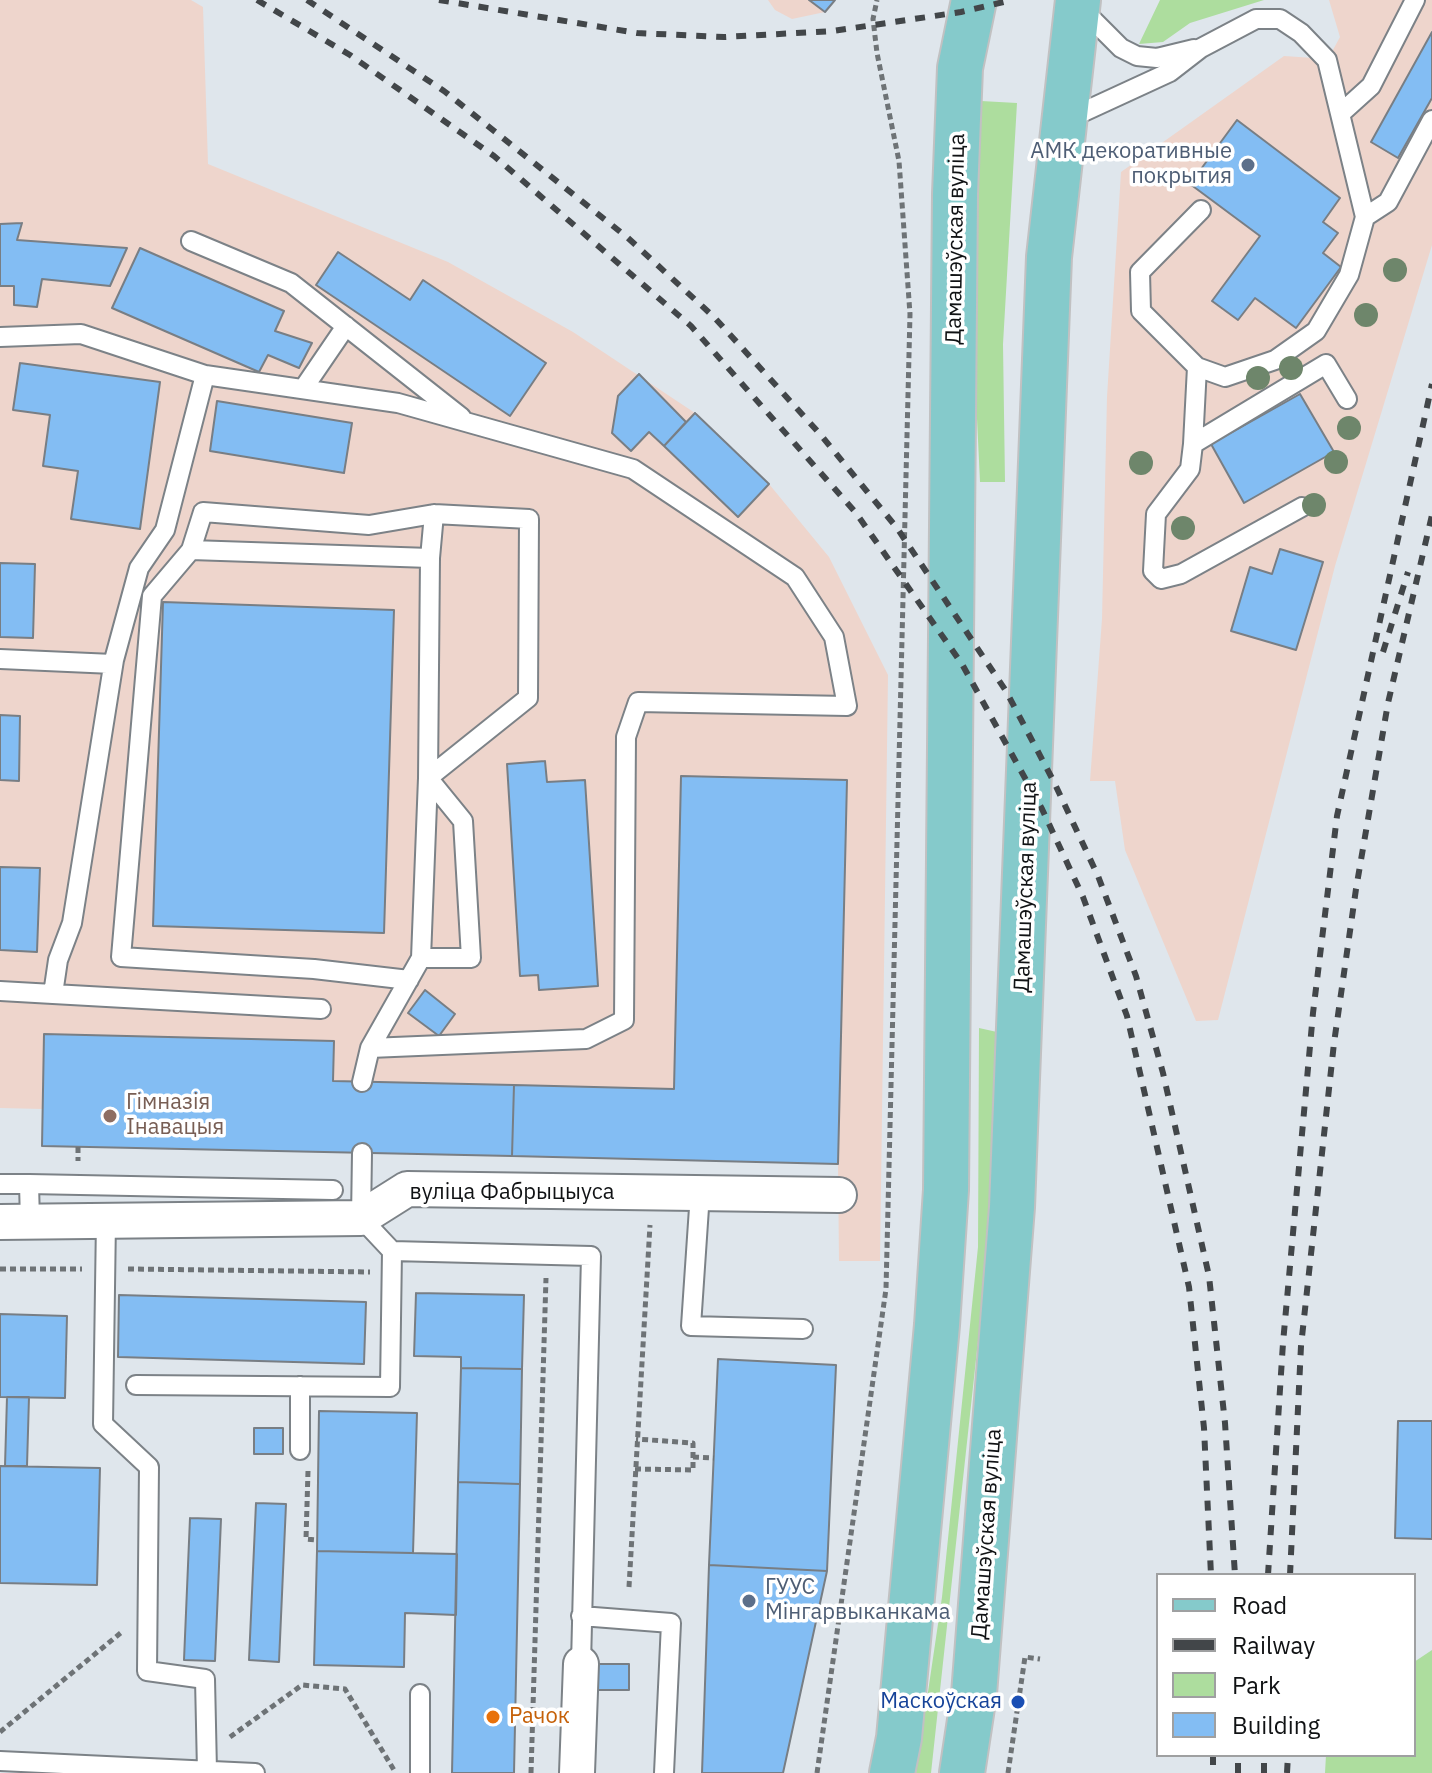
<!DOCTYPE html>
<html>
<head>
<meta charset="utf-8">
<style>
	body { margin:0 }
	#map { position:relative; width:1432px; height:1773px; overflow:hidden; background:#dfe6ec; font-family:"IBM Plex Sans",sans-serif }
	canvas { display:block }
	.legend { position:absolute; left:1156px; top:1573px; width:260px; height:184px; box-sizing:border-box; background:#fff; border:2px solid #9fa0a1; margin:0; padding:10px 14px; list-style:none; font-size:24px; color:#101214 }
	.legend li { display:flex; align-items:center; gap:16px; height:40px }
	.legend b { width:40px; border:2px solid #9fa0a1 }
</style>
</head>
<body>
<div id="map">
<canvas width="1432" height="1773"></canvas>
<ul class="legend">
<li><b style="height:10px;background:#85cacb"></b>Road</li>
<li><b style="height:10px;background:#424649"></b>Railway</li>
<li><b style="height:22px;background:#addd9e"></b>Park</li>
<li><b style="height:22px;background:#83bdf3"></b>Building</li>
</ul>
</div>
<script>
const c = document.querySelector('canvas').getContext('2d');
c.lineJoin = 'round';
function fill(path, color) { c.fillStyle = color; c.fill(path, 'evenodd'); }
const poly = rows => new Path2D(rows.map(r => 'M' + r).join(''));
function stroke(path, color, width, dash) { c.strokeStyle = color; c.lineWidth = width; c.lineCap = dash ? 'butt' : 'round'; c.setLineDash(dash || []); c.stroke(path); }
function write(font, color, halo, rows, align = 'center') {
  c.font = font + ' "IBM Plex Sans",sans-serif'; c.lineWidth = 7; c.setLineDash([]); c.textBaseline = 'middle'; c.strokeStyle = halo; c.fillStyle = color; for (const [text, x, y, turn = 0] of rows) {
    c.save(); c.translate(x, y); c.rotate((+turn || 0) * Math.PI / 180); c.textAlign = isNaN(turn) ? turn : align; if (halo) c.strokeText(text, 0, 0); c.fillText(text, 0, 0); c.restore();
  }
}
const industrial = poly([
	[0,0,191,0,203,7,208,164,448,262,573,332,695,413,769,484,829,557,888,675,880,1261,839,1261,838,1164,42,1146,43,1109,0,1108],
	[768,0,835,0,825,12,792,19,775,10],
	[1329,0,1432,0,1432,245,1335,566,1218,1020,1196,1021,1125,850,1115,781,1090,781,1102,619,1107,397,1121,172,1284,56,1328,59,1340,37]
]);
const green = poly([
	[1160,0,1264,0,1190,23,1163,42,1139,44],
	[981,101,1017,103,1003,344,1005,482,980,482,971,292],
	[979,1028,997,1032,988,1249,931,1773,916,1773,942,1597,978,1247],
	[1432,1650,1432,1773,1325,1773,1326,1755,1414,1755,1414,1662]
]);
const building = poly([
	[809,0,835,0,825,12,809,0],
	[1432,32,1432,98,1398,158,1371,142,1432,32],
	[1237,120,1340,198,1323,222,1338,233,1323,253,1341,267,1296,328,1255,298,1238,320,1212,301,1260,236,1190,184,1237,120],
	[22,223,17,240,127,248,110,286,42,279,37,307,14,305,14,286,0,286,0,224,22,223],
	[140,248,284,311,275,331,312,343,299,368,268,355,259,372,112,308,140,248],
	[338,252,410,300,423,280,546,363,510,416,316,285,338,252],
	[20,363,160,382,140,529,71,519,78,471,43,466,50,415,13,410,20,363],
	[639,374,686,422,664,446,649,432,631,451,612,433,618,396,639,374],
	[1300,394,1334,452,1244,503,1211,444,1300,394],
	[217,401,352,423,344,473,210,451,217,401],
	[695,413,769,484,738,517,664,446,695,413],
	[1280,549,1323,562,1296,650,1231,631,1250,567,1272,574,1280,549],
	[0,563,35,564,33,638,0,637,0,563],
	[163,602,394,610,384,933,153,926,163,602],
	[0,715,20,716,19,781,0,780,0,715],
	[545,761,547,782,585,780,598,986,539,990,538,975,520,976,507,764,545,761],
	[681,776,847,780,838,1164,512,1156,514,1085,674,1089,681,776],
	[0,867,40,868,37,952,0,950,0,867],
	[425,990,455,1014,439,1036,408,1013,425,990],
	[44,1034,334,1041,333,1081,514,1085,512,1156,42,1146,44,1034],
	[416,1293,524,1295,522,1369,461,1368,461,1357,414,1356,416,1293],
	[119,1295,366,1302,364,1364,118,1357,119,1295],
	[0,1314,67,1316,65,1398,0,1397,0,1314],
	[718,1359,836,1365,827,1571,709,1565,718,1359],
	[461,1368,522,1369,520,1484,458,1482,461,1368],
	[7,1397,29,1397,27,1466,5,1466,7,1397],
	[319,1411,417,1413,413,1553,317,1551,319,1411],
	[1398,1421,1432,1421,1432,1539,1395,1538,1398,1421],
	[254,1428,283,1428,283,1454,254,1454,254,1428],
	[0,1466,100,1468,97,1585,0,1583,0,1466],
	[458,1482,520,1484,514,1773,452,1773,458,1482],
	[256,1503,286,1504,279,1662,249,1660,256,1503],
	[190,1518,221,1519,215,1661,184,1660,190,1518],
	[317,1551,457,1554,456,1615,405,1613,404,1667,314,1665,317,1551],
	[709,1565,827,1571,783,1773,702,1773,709,1565],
	[598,1664,629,1664,629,1690,598,1690,598,1664]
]);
const path = poly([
	[78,1147,78,1161],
	[0,1269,82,1269],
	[128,1269,370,1272],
	[693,1457,714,1458],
	[635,1469,693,1470,693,1443,636,1439],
	[308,1471,306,1539,317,1540],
	[629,1587,650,1225],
	[0,1732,123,1631],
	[230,1737,302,1685,345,1689,394,1770],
	[531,1773,546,1278],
	[817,1773,886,1289,910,314,899,161,877,53,873,19,877,0],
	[1008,1773,1025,1657,1040,1659]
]);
const lane = poly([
	[1080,7,1121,48,1137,56,1157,58,1194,49],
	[1340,114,1371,86,1415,0],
	[1068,119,1170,72,1201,48,1256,19,1280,19,1301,33,1327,60,1365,217,1349,275,1316,331,1275,360,1225,377,1197,367,1141,311,1140,272,1201,210],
	[1365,217,1388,202,1432,120],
	[191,241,291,283,461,417],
	[0,337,81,334,205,375],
	[1197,367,1193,444,1326,364,1347,399],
	[303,389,346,326],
	[1193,444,1190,469,1156,514,1153,571,1161,579,1181,574,1302,507],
	[191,550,203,512,369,525,434,514,529,519,528,698,428,778,463,821,471,958,421,958],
	[430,558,434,514],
	[0,659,113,664],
	[0,991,53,994,58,960,72,923,114,660,139,568,165,530,205,375,398,403,633,469,795,577,834,637,847,706,638,702,626,737,624,1020,586,1039,370,1048],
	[53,994,321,1009],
	[362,1082,370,1048,421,958,428,778,430,558,191,550,152,596,121,957,314,969,409,980],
	[0,1184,29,1184,30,1221],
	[29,1184,333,1190],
	[700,1193,691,1326,803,1329],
	[106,1220,103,1424,149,1467,147,1671,205,1679,207,1771],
	[392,1251,591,1256,581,1664],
	[136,1385,390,1387,392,1251,361,1218,362,1153],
	[300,1450,300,1386],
	[581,1616,671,1623,664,1773],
	[420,1694,420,1773],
	[0,1761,255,1773]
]);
const street = poly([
	[0,1222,361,1218,407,1189,839,1195],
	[577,1773,581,1664]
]);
const primary = poly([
	[892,1773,899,1738,937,1325,946,1190,955,194,960,68,974,0],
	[962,1773,974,1694,1012,1207,1049,257,1078,0]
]);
const rail = poly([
	[257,0,350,55,494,156,691,326,856,513,962,664,1042,809,1083,897,1127,1016,1189,1287,1204,1428,1211,1575],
	[307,0,444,91,628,238,714,317,820,434,897,528,1006,691,1054,782,1098,876,1136,976,1163,1073,1209,1276,1225,1423,1235,1575],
	[439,0,637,33,724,37,833,31,961,12,1012,0],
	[1383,652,1408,572],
	[1268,1575,1283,1343,1313,1013,1337,816,1432,384],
	[1290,1575,1301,1346,1334,1043,1356,889,1388,703,1432,515],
	[1213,1755,1213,1773],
	[1238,1773,1238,1755],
	[1264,1773,1264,1755],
	[1287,1773,1288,1755]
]);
const trees = [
	[1395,270],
	[1366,315],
	[1291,368],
	[1258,378],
	[1349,428],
	[1336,462],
	[1141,463],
	[1314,505],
	[1183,528]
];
const markers = [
	[1248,165,8,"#5c6f8a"],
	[110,1116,8,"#8d6e63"],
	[749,1601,8,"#5c6f8a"],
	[1018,1702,8,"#1a4fb4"],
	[493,1717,8,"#e8710a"]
];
const serviceNames = [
	["АМК декоративные",1232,152],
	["покрытия",1232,177],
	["ГУУС",765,1588,"left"],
	["Мінгарвыканкама",765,1613,"left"]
];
const streetNames = [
	["Дамашэўская вуліца",956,239,-89],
	["Дамашэўская вуліца",1026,887,-88],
	["вуліца Фабрыцыуса",512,1193],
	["Дамашэўская вуліца",987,1534,-86]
];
const educationNames = [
	["Гімназія",126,1103],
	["Інавацыя",126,1128]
];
const transitNames = [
	["Маскоўская",1002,1702]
];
const foodNames = [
	["Рачок",509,1717]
];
fill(industrial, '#eed5cc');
fill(green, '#addd9e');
fill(building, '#83bdf3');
stroke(building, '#787e84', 2);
stroke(lane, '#7c8287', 22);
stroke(street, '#7c8287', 38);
stroke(primary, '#c1c1c2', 48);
stroke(path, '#6e7376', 5, [6, 4]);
stroke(lane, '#fff', 18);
stroke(street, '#fff', 34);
stroke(primary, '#85cacb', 44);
stroke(rail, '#424649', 6, [10, 10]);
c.fillStyle = '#6e866b';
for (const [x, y] of trees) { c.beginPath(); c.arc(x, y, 12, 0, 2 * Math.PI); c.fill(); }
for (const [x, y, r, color] of markers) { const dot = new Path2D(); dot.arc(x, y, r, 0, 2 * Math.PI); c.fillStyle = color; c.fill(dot); stroke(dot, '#fff', 3); }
write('22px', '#4e5e75', '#fff', serviceNames, 'right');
write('22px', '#101214', '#fff', streetNames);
write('22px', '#785e54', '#fff', educationNames, 'left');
write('22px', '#164399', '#fff', transitNames, 'right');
write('22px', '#c56008', '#fff', foodNames, 'left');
</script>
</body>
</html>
